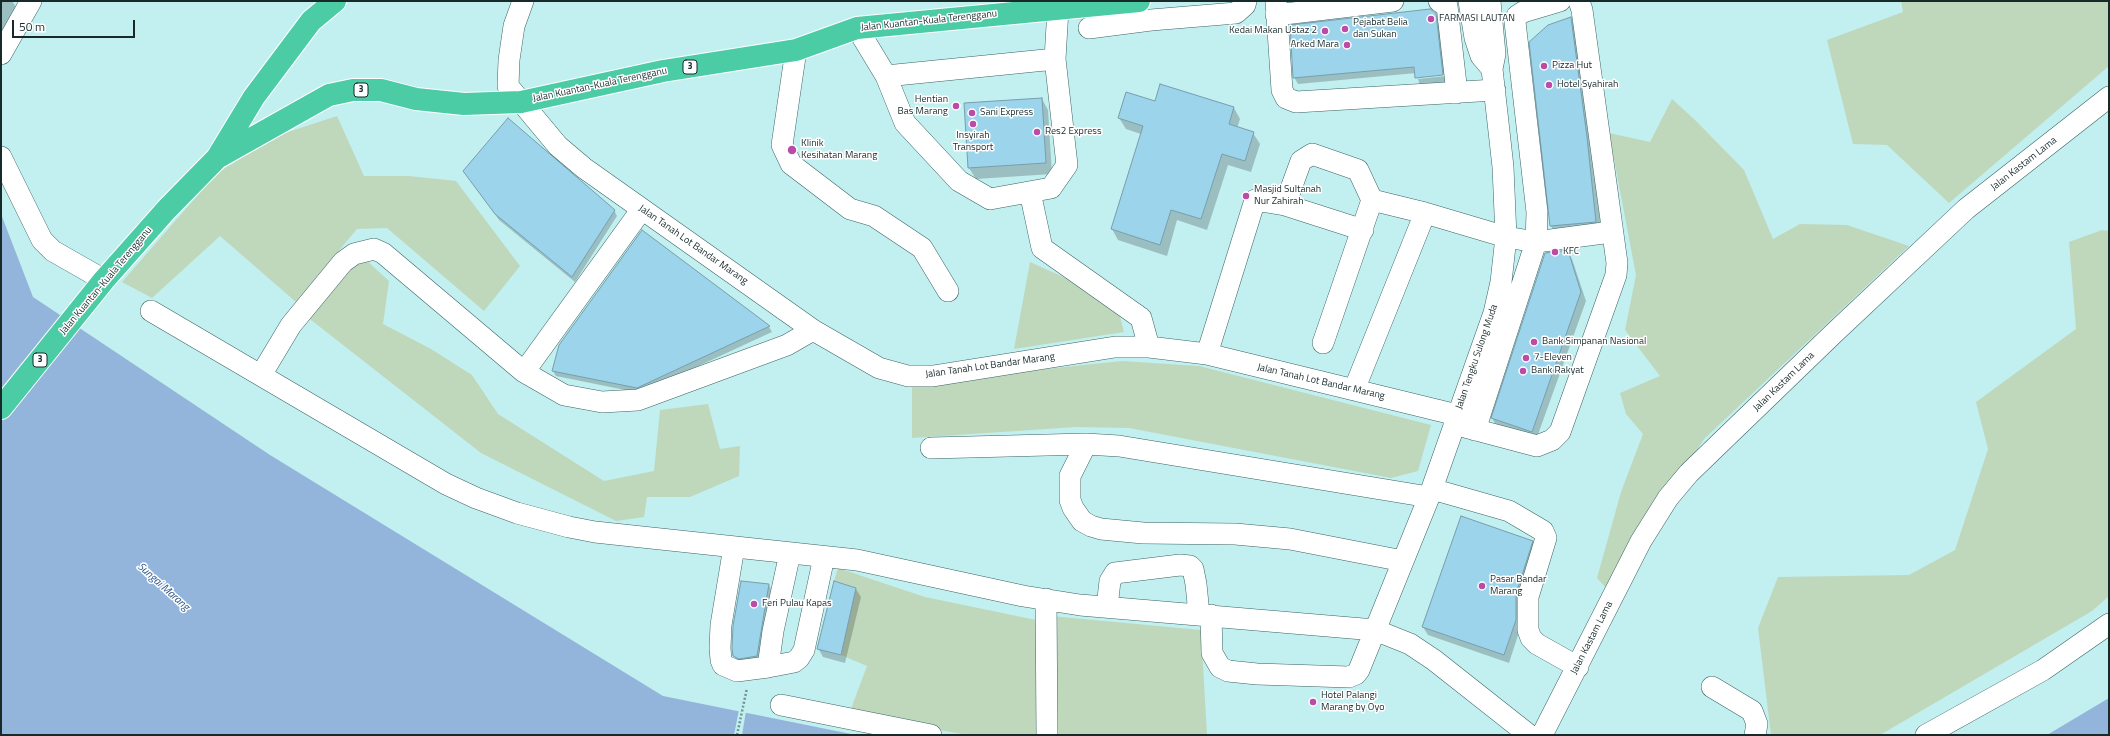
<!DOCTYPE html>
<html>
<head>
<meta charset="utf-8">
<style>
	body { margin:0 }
	#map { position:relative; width:2110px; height:736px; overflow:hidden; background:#c2eff0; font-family:"Titillium Web",sans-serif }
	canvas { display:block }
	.frame { position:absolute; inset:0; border:2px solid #18292a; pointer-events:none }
	.scale { position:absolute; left:12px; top:20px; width:123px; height:18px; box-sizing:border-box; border:2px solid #18292a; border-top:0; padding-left:5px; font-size:12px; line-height:14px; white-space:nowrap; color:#18292a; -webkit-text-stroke:3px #fff; paint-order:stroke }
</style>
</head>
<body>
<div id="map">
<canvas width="2110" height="736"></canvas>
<div class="frame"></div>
<div class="scale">50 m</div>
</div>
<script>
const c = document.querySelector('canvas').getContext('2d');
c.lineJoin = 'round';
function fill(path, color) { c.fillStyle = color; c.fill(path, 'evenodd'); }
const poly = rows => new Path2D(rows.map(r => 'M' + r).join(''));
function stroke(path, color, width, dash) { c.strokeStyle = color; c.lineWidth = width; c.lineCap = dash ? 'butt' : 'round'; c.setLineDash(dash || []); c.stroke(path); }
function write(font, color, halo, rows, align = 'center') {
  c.font = font + ' "Titillium Web",sans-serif'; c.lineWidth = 3; c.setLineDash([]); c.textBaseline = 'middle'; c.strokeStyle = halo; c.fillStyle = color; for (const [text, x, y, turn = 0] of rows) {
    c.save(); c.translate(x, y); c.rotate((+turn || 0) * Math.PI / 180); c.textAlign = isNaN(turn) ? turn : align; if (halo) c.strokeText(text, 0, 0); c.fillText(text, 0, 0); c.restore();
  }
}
const green = poly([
	[1901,1,2108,1,2109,66,1949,203,1887,145,1853,144,1827,40,1903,12],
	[1672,99,1695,120,1744,170,1773,239,1800,224,1847,225,1909,246,1704,439,1606,588,1597,578,1621,492,1643,434,1626,414,1620,393,1660,376,1625,330,1636,275,1609,133,1650,142],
	[337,116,364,176,409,176,456,181,520,266,484,311,387,228,357,229,296,302,220,236,152,298,122,282,217,173,279,135],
	[2102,230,2109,231,2109,596,2092,611,1880,735,1771,735,1758,628,1778,577,1909,575,1955,550,1988,449,1976,402,2076,329,2069,242],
	[365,259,389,281,383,324,431,349,472,375,498,414,604,481,654,471,660,410,708,404,720,449,740,446,739,476,690,497,647,497,644,517,616,521,481,453,306,316,336,276],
	[1030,262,1090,289,1119,313,1124,332,1014,349],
	[1122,361,1199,366,1431,425,1418,471,1391,478,1129,428,1076,427,912,438,912,383],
	[838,568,925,597,1036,620,1037,735,968,735,849,714,867,666,841,655,856,588,834,581],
	[1051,616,1201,630,1207,735,1054,735]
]);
const water = poly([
	[1,214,33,297,270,455,663,696,856,735,1,735],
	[2109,698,2109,735,2047,735]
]);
const pier = poly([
	[739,710,746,711,742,735,734,735]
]);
const shadow = poly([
	[1,1,12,1,16,7,1,35],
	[1435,14,1439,21,1445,74,1418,77,1418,79,1446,76,1446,82,1420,85,1416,73,1298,84,1294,77],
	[1570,18,1575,26,1592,146,1601,230,1556,234,1551,226],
	[1042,99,1048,110,1052,174,976,179,969,168,965,104],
	[1156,102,1234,108,1240,119,1237,128,1253,133,1260,144,1251,172,1228,165,1207,230,1177,220,1167,256,1118,240,1112,229,1141,134,1126,129,1119,118],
	[467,176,614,210,617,216,575,282,499,220],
	[642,231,769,327,772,332,640,393,556,376,553,371],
	[1567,251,1572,259,1586,301,1536,440,1497,427,1492,418],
	[1532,542,1537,550,1520,629,1509,663,1428,635,1423,627],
	[769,585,773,593,762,665,739,665,734,656],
	[856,589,861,597,845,663,823,657,818,648]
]);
const building = poly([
	[1430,9,1436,13,1443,75,1415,78,1414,67,1293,78,1290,25,1430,9],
	[1571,17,1587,137,1596,222,1550,226,1529,42,1548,25,1571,17],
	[1160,84,1234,107,1229,124,1254,132,1245,161,1222,154,1201,219,1171,210,1160,245,1111,229,1143,126,1118,118,1126,92,1155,101,1160,84],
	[1042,98,1046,163,968,168,964,103,1042,98],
	[508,118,615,210,572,277,495,214,463,171,508,118],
	[642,230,770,326,637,388,552,371,559,345,642,230],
	[1568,250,1581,292,1532,432,1491,418,1545,253,1568,250],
	[1461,516,1533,541,1516,594,1516,620,1504,655,1422,627,1461,516],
	[741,581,769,584,757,656,739,659,733,656,732,648,733,626,741,581],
	[834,581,856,588,841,655,817,649,834,581]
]);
const path = poly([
	[737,735,747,688]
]);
const minor = poly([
	[523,1,514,26,509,60,508,86,558,146,584,168,813,330,879,368,908,376,933,376,1115,347,1149,347,1207,354,1457,415],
	[1276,1,1282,90,1286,98,1296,102,1495,90],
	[1439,1,1447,6,1457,93],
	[1469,1,1475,38,1481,56,1492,69],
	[1276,15,1393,1],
	[857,28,886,76,1055,59],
	[1089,28,1151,20,1236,13,1245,5,1246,1],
	[796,50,782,145,791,164,850,209,874,216,922,248,948,291],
	[1,54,31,1],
	[886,76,905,123,959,181,990,199,1051,188,1067,165,1055,59,1058,9],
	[1,157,42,240,53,251,104,280],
	[1030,192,1042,248,1141,318,1149,347],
	[1285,205,1363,230],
	[151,311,446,484,476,498,517,513,569,527,595,532,857,560,1023,596,1080,605,1375,630,1410,644,1434,660,1529,735],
	[1323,343,1372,200],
	[1207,354,1255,200,1285,205,1301,161,1312,154,1358,170,1372,200,1425,213],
	[524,372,642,209],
	[261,375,291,325,343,262,354,254,374,249,383,253,524,372,564,395,602,402,638,400,787,345,813,330],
	[1354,390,1425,213,1506,237,1536,242,1537,212,1515,22,1517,16,1523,12,1560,1],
	[1454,424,1537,446,1552,440,1560,432,1616,275,1617,263,1582,10,1579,1],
	[1475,430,1536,242,1611,232],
	[1086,444,1070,476,1070,500,1073,508,1082,521,1091,526,1101,529,1143,533,1235,534,1290,539,1403,561],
	[931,448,1086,444,1119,446,1429,497],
	[1432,489,1509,511,1543,531,1546,538,1528,597,1528,630,1531,638,1537,644,1578,667],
	[734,547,721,625,720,648,721,660,723,665,737,671,768,667],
	[790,553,773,631,768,667,794,662,799,658,804,650,824,557],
	[1046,599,1047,735],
	[1107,607,1110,581,1115,573,1180,565,1190,566,1193,569,1196,584,1199,614],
	[1211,615,1212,653,1220,667,1228,671,1257,674,1349,677,1356,674,1359,670,1429,497,1494,313,1501,282,1506,237,1503,167,1492,69,1495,54,1490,1],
	[1712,687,1752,711,1757,724,1755,735],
	[781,705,931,735],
	[1542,735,1641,541,1668,498,1689,473,1833,334,1966,209,2109,97],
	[1926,735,2043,670,2109,624]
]);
const highway = poly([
	[217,158,329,95,353,90,381,90,416,99,464,104,521,102,663,71,796,50,857,28,1139,1],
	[1,408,104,280,167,209,217,158,254,97,311,21,335,1]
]);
const markers = [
	[1431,19,4,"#bc4ba8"],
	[1345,29,4,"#bc4ba8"],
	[1325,31,4,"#bc4ba8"],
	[1347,45,4,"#bc4ba8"],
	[1544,66,4,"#bc4ba8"],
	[1549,85,4,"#bc4ba8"],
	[956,106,4,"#bc4ba8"],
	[972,113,4,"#bc4ba8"],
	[973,124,4,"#bc4ba8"],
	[1037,132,4,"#bc4ba8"],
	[792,150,5,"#bc4ba8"],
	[1246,196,4,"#bc4ba8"],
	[1555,252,4,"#bc4ba8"],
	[1534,342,4,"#bc4ba8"],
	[1526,358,4,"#bc4ba8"],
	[1523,371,4,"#bc4ba8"],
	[1482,586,4,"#bc4ba8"],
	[754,604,4,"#bc4ba8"],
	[1313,702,4,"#bc4ba8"]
];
const shields = [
	[690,67,14],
	[361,90,14],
	[40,360,14]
];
const shieldNames = [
	["3",690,67],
	["3",361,90],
	["3",40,360]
];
const poiNames = [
	["FARMASI LAUTAN",1439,19],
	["Pejabat Belia",1353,23],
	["dan Sukan",1353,35],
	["Kedai Makan Ustaz 2",1317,31,"right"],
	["Arked Mara",1339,45,"right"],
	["Pizza Hut",1552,66],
	["Hotel Syahirah",1557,85],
	["Hentian",948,100,"right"],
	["Bas Marang",948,112,"right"],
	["Sani Express",980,113],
	["Res2 Express",1045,132],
	["Insyirah",973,136,"center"],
	["Transport",973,148,"center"],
	["Klinik",801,144],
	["Kesihatan Marang",801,156],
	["Masjid Sultanah",1254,190],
	["Nur Zahirah",1254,202],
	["KFC",1563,252],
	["Bank Simpanan Nasional",1542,342],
	["7-Eleven",1534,358],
	["Bank Rakyat",1531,371],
	["Pasar Bandar",1490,580],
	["Marang",1490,592],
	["Feri Pulau Kapas",762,604],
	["Hotel Palangi",1321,696],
	["Marang by Oyo",1321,708]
];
const streetNames = [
	["Jalan Kuantan-Kuala Terengganu",929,21,-6],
	["Jalan Kuantan-Kuala Terengganu",600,85,-12],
	["Jalan Kastam Lama",2024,164,-38],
	["Jalan Tanah Lot Bandar Marang",693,245,35],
	["Jalan Kuantan-Kuala Terengganu",106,281,-50],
	["Jalan Tengku Sulong Muda",1477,357,-71],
	["Jalan Tanah Lot Bandar Marang",990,366,-8],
	["Jalan Tanah Lot Bandar Marang",1321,382,13],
	["Jalan Kastam Lama",1784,382,-44],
	["Jalan Kastam Lama",1592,638,-63]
];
const waterNames = [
	["Sungai Marang",163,587,42]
];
fill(green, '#bfd8bc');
fill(water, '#93b5db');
fill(pier, '#c2eff0');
fill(shadow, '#0003');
fill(building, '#9bd4eb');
stroke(building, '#789dac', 1);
stroke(minor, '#3b6464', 22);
stroke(highway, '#fff', 24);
stroke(path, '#719192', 2.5, [2, 2]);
stroke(minor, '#fff', 21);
stroke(highway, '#4bcca5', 22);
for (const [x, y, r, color] of markers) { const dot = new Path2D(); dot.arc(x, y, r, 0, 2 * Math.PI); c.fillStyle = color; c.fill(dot); stroke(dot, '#fff', 1.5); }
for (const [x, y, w] of shields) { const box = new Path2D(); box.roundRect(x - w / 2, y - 7, w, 14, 3); c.fillStyle = '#fff'; c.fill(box); stroke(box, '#18292a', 1); }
write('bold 9px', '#18292a', null, shieldNames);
write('10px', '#18292a', '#fff', poiNames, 'left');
write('10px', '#18292a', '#fff', streetNames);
write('italic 11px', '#265587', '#fff', waterNames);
</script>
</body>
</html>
